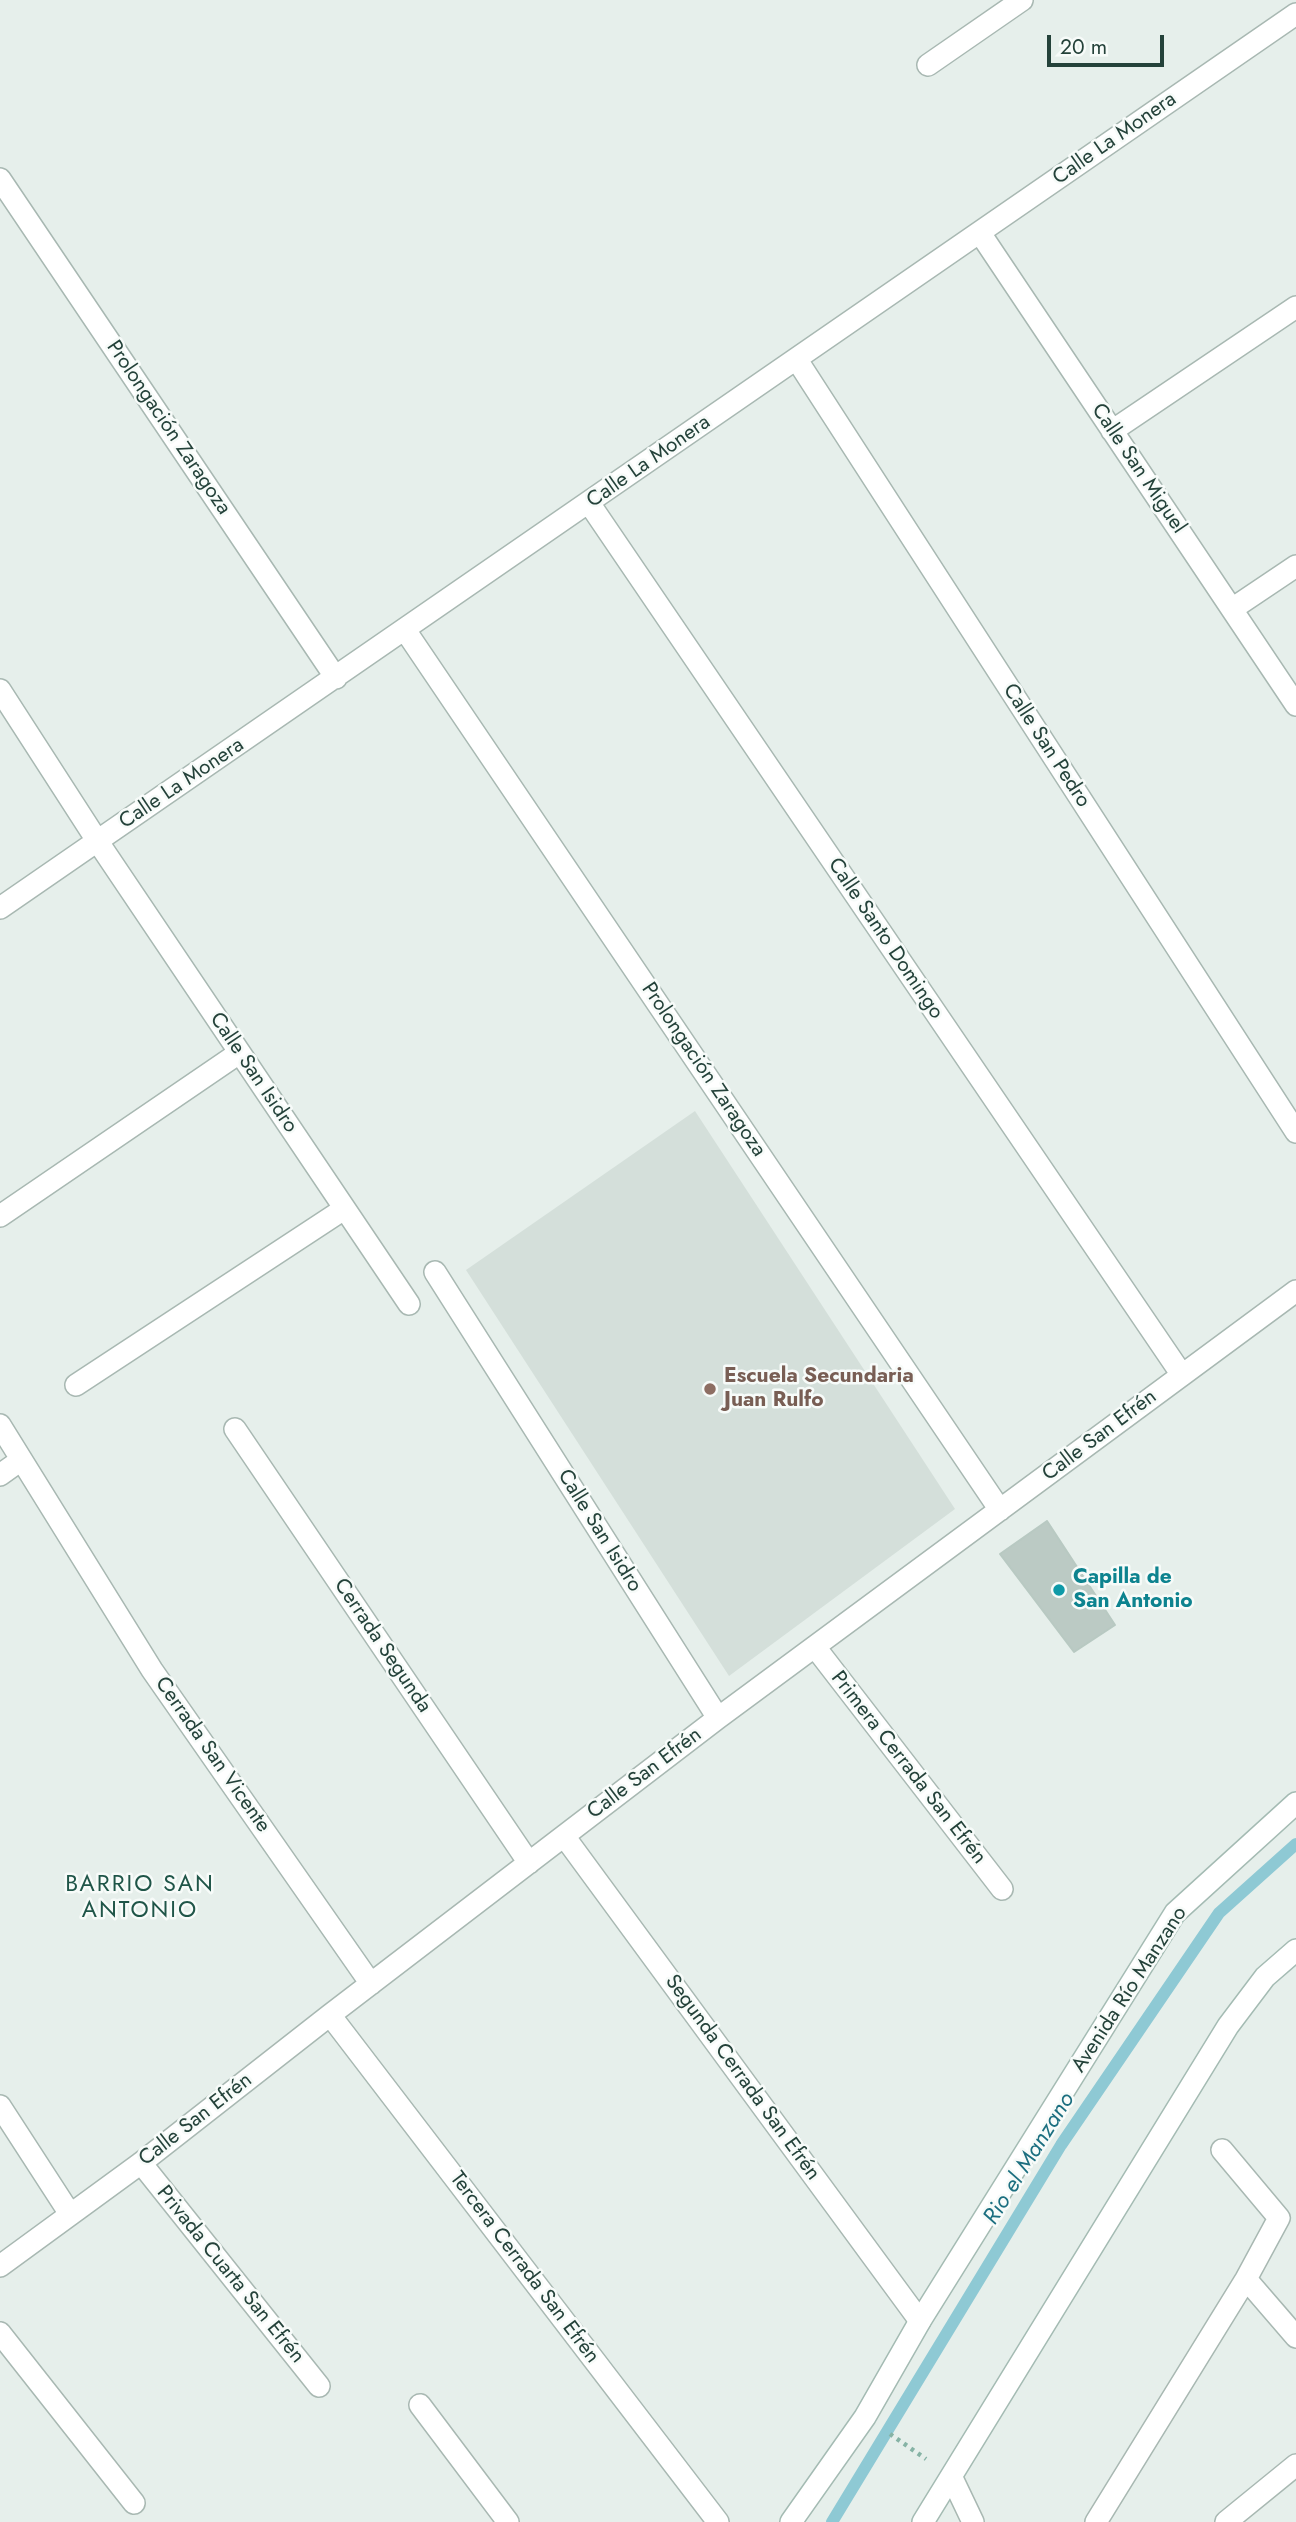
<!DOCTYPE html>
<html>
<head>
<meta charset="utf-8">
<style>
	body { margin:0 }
	#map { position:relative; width:1296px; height:2522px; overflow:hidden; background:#e6efeb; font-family:Jost,sans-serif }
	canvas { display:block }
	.scale { position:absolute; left:1047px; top:35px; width:117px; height:32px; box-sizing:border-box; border:4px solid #24423a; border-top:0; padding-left:9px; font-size:21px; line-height:24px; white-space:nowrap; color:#24423a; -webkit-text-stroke:5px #f7fbf9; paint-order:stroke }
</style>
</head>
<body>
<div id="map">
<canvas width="1296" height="2522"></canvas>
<div class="scale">20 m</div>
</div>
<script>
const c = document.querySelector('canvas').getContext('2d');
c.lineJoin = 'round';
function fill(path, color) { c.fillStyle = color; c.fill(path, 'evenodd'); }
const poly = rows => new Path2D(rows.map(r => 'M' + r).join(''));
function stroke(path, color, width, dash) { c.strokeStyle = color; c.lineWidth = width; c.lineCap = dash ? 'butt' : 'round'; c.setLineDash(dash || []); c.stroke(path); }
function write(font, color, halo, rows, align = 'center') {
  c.font = font + ' Jost,sans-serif'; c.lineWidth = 5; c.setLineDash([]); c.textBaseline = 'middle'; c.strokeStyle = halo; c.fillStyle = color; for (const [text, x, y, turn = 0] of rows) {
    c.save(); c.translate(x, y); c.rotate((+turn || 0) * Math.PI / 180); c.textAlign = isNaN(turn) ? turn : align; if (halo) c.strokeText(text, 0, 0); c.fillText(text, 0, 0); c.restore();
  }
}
const built = poly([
	[695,1111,955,1509,729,1676,466,1270]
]);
const stream = poly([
	[832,2522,1061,2145,1219,1913,1296,1844]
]);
const building = poly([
	[1047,1521,1115,1625,1074,1652,1000,1554,1047,1521]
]);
const path = poly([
	[890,2434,926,2459]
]);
const service = poly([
	[420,2405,508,2522]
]);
const minor = poly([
	[928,65,1022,0],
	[0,179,336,678],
	[980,233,1296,705],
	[797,360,1296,1132],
	[1112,431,1296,307],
	[589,503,1182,1375],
	[1232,609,1296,566],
	[405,630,1000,1510],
	[0,690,98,842,409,1304],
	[0,908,1296,14],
	[0,1216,239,1053],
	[435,1272,718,1718],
	[76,1385,344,1209],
	[0,1425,152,1670,371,1984],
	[235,1429,529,1863],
	[0,1475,21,1460],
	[815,1647,1002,1889],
	[564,1836,920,2321],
	[330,2015,718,2522],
	[0,2106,70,2214],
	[141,2163,319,2386],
	[0,2266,141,2163,330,2015,718,1718,1296,1291],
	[1246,2279,1296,2337],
	[0,2333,134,2503],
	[952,2478,973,2522],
	[1096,2522,1246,2279,1279,2218,1222,2150],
	[1226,2522,1296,2465]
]);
const secondary = poly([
	[791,2522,865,2417,920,2321,1175,1913,1296,1803],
	[923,2522,1228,2026,1265,1977,1296,1950]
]);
const markers = [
	[710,1389,7,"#8d6e63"],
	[1059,1590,7,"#0f9aa8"]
];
const streetNames = [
	["Calle La Monera",1115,139,-35],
	["Prolongación Zaragoza",168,428,56],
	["Calle La Monera",649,462,-35],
	["Calle San Miguel",1138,469,56],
	["Calle San Pedro",1046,746,57],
	["Calle La Monera",182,784,-34],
	["Calle Santo Domingo",885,939,56],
	["Prolongación Zaragoza",703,1070,56],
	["Calle San Isidro",253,1073,56],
	["Calle San Efrén",1100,1436,-37],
	["Calle San Isidro",599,1531,58],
	["Cerrada Segunda",382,1646,56],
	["Cerrada San Vicente",212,1755,55],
	["Primera Cerrada San Efrén",908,1768,52],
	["Calle San Efrén",645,1774,-37],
	["Avenida Río Manzano",1130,1990,-57],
	["Segunda Cerrada San Efrén",742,2078,54],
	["Calle San Efrén",196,2120,-38],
	["Tercera Cerrada San Efrén",524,2268,53],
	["Privada Cuarta San Efrén",230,2275,51]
];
const educationNames = [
	["Escuela Secundaria",724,1377],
	["Juan Rulfo",724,1401]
];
const cultureNames = [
	["Capilla de",1073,1578],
	["San Antonio",1073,1602]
];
const neighbourhoodNames = [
	["BARRIO SAN",140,1885],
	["ANTONIO",140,1911]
];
const waterNames = [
	["Rio el Manzano",1030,2159,-58]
];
fill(built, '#d4dfda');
stroke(stream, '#8ec9d4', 12);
fill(building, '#bbcac4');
stroke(building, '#b8c9c2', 2);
stroke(service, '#a8b8b2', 24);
stroke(minor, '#a8b8b2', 24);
stroke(secondary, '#a4bbb3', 24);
stroke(path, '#86b3a5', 4.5, [3.5, 5]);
stroke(service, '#fff', 21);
stroke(minor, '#fff', 21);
stroke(secondary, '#fff', 21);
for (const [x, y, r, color] of markers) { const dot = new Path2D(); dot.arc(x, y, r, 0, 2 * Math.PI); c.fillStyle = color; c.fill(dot); stroke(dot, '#f7fbf9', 2.5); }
write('21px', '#24423a', '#f7fbf9', streetNames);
write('bold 21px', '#785e54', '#f7fbf9', educationNames, 'left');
write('bold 21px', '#0d838f', '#f7fbf9', cultureNames, 'left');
c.letterSpacing = '2px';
write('23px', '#1f5548', '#f7fbf9', neighbourhoodNames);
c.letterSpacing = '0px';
write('italic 23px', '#1c6f80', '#f7fbf9', waterNames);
</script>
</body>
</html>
